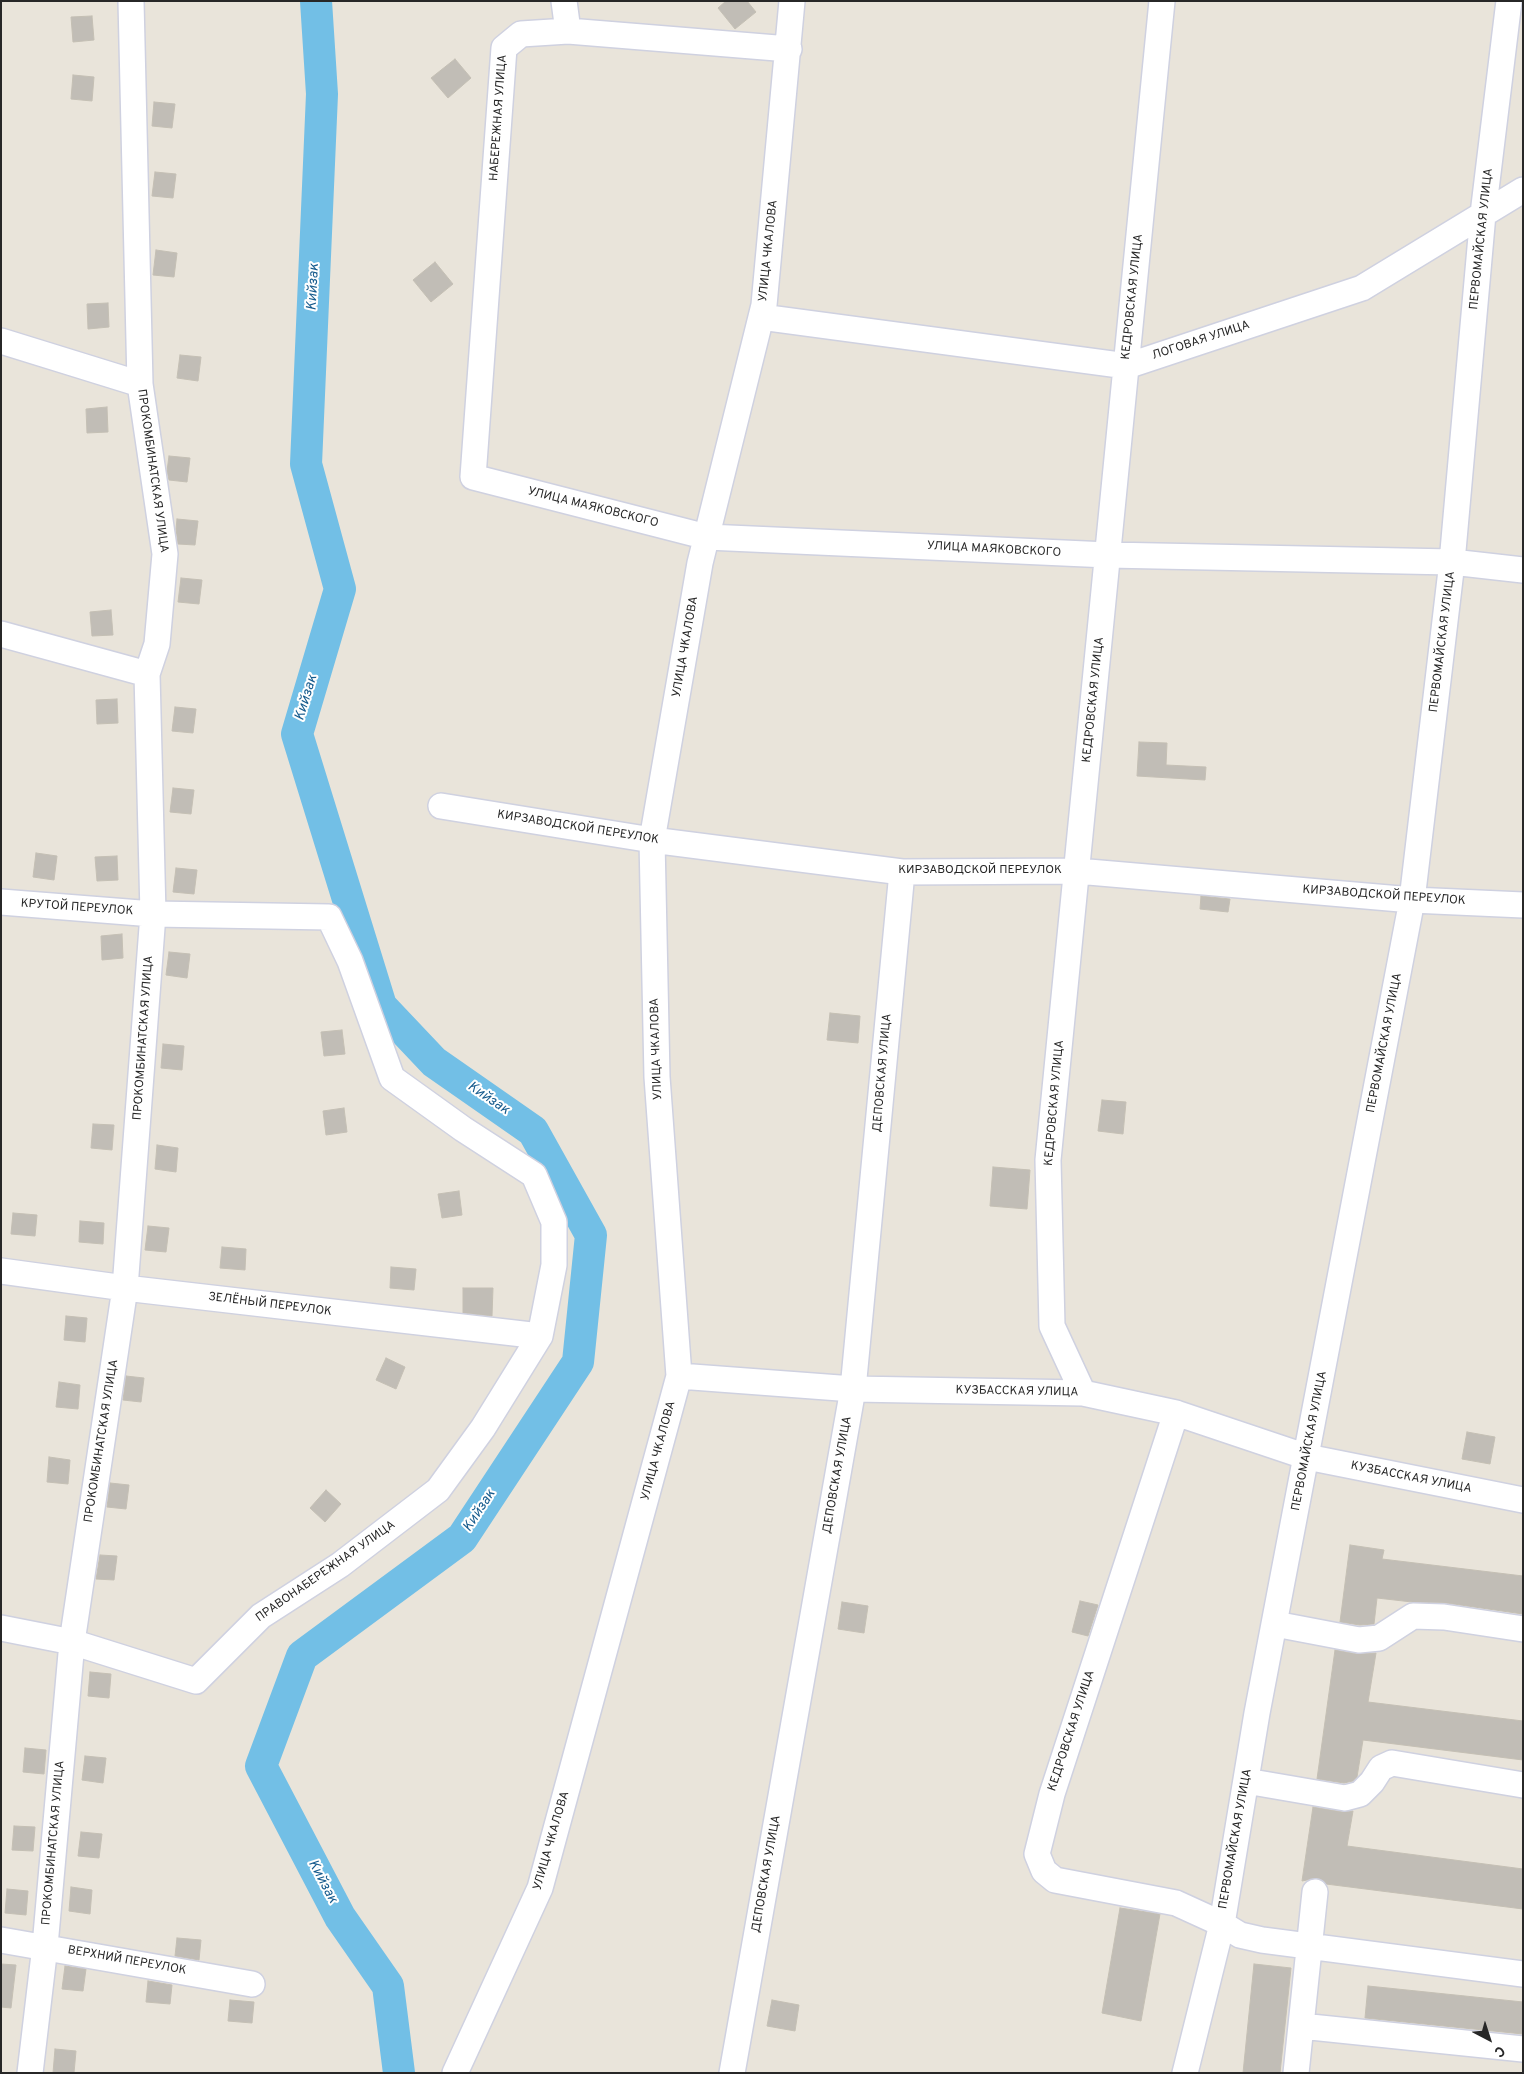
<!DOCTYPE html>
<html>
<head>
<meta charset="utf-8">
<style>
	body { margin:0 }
	#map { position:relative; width:1524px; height:2074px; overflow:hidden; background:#e9e4da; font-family:Overpass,sans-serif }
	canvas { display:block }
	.frame { position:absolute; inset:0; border:2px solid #272727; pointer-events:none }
	.north { position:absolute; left:1464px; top:2014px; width:50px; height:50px; -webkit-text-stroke:4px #fff; paint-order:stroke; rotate:140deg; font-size:14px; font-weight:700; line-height:20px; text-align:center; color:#272727 }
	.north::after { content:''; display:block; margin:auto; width:18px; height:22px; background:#272727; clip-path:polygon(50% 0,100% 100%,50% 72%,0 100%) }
</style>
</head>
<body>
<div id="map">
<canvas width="1524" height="2074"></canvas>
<div class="frame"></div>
<div class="north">С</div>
</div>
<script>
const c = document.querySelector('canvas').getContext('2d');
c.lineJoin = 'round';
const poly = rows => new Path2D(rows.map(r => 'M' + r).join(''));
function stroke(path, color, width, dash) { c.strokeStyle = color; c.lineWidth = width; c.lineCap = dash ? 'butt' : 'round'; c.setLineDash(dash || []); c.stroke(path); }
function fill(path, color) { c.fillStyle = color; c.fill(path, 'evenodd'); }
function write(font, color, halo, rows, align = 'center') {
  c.font = font + ' Overpass,sans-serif'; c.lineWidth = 4; c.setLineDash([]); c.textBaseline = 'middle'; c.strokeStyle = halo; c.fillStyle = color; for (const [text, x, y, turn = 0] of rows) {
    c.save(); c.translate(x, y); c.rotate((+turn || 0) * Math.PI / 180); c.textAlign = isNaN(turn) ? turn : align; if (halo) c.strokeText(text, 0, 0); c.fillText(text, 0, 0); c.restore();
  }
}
const river = poly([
	[316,1,322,94,306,464,340,589,297,734,381,1006,434,1062,533,1131,591,1235,578,1362,462,1538,302,1656,261,1766,340,1917,388,1986,399,2073]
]);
const building = poly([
	[726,1,747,1,756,12,735,29,718,8,726,1],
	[92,16,94,40,73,42,71,17,92,16],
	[455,59,471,78,448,98,431,78,455,59],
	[73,75,94,77,92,101,71,99,73,75],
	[154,102,175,104,172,128,152,126,154,102],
	[155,172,176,174,173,198,152,196,155,172],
	[156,250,177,253,174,277,153,275,156,250],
	[435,262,453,284,431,302,413,280,435,262],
	[108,303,109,327,88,329,87,304,108,303],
	[180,355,201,357,198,381,177,378,180,355],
	[107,407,108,432,87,433,86,409,107,407],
	[169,456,190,458,187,482,169,480,167,471,169,456],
	[177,519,198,521,195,545,178,544,176,529,177,519],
	[181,578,202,580,199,604,178,602,181,578],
	[111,610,113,635,92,636,90,612,111,610],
	[117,699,118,723,97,724,96,700,117,699],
	[175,707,196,709,193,733,172,731,175,707],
	[1139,742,1167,743,1166,765,1206,767,1205,780,1137,776,1139,742],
	[173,788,194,790,191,814,170,812,173,788],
	[36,853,57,856,54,880,33,877,36,853],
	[117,856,118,880,97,881,95,857,117,856],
	[176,868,197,870,194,894,173,892,176,868],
	[1201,896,1230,899,1228,912,1200,909,1201,896],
	[122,934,123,958,102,960,101,936,122,934],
	[169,952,190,954,187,978,166,975,169,952],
	[830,1013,860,1016,858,1043,827,1040,830,1013],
	[342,1030,345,1054,324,1056,321,1032,342,1030],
	[163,1044,184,1046,182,1070,161,1068,163,1044],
	[1102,1100,1126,1102,1123,1134,1098,1131,1102,1100],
	[344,1108,347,1132,326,1135,323,1111,344,1108],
	[93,1124,114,1125,112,1150,91,1148,93,1124],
	[157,1145,178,1148,176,1172,155,1169,157,1145],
	[993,1167,1030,1170,1027,1209,990,1206,993,1167],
	[459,1191,462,1215,442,1218,438,1194,459,1191],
	[13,1213,37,1215,35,1236,11,1234,13,1213],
	[80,1221,104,1223,103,1244,79,1242,80,1221],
	[148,1226,169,1228,166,1252,145,1250,148,1226],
	[222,1247,246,1249,245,1270,220,1268,222,1247],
	[391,1267,416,1269,414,1290,390,1288,391,1267],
	[463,1288,493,1288,492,1316,463,1313,463,1288],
	[66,1316,87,1318,85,1342,64,1340,66,1316],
	[386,1358,405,1367,396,1389,376,1380,386,1358],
	[126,1376,144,1378,141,1402,123,1400,126,1376],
	[59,1382,80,1385,78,1409,56,1407,59,1382],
	[1467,1432,1495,1437,1490,1464,1462,1459,1467,1432],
	[49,1457,70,1460,68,1484,47,1482,49,1457],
	[110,1483,129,1485,126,1509,107,1507,110,1483],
	[326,1490,341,1504,325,1522,310,1508,326,1490],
	[1350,1545,1384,1550,1382,1559,1523,1576,1523,1614,1446,1603,1412,1602,1377,1598,1374,1624,1360,1625,1340,1622,1350,1545],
	[100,1555,117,1556,114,1580,96,1579,100,1555],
	[1080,1601,1098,1605,1088,1636,1072,1632,1080,1601],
	[842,1602,868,1606,864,1633,838,1629,842,1602],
	[1335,1650,1357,1654,1376,1653,1368,1702,1523,1721,1523,1760,1363,1740,1357,1777,1353,1781,1344,1783,1317,1779,1335,1650],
	[90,1672,111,1674,109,1698,88,1696,90,1672],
	[25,1748,46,1750,44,1774,23,1772,25,1748],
	[85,1756,106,1758,103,1783,82,1780,85,1756],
	[1313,1807,1343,1812,1353,1811,1347,1846,1523,1869,1523,1909,1326,1884,1317,1878,1302,1881,1313,1807],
	[14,1826,35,1827,33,1851,12,1850,14,1826],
	[81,1832,102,1834,99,1858,78,1856,81,1832],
	[71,1887,92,1890,90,1914,69,1911,71,1887],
	[7,1889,28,1891,26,1915,5,1913,7,1889],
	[1120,1908,1160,1914,1141,2021,1102,2013,1120,1908],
	[177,1938,201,1940,199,1960,175,1956,177,1938],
	[1,1964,16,1965,11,2008,1,2007,1,1964],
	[1254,1964,1291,1968,1280,2073,1243,2073,1254,1964],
	[65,1966,86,1969,83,1991,62,1989,65,1966],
	[148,1981,172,1985,170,2004,146,2002,148,1981],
	[1368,1986,1523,2002,1523,2034,1365,2018,1368,1986],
	[230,2000,254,2002,252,2023,228,2021,230,2000],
	[772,2000,799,2005,795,2031,767,2026,772,2000],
	[55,2049,76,2051,74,2073,53,2073,55,2049]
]);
const minor = poly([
	[564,1,568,31],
	[789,49,568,31,521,34,504,48,473,477,707,537,1108,555,1452,562,1523,570],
	[761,317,1127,366,1362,288,1523,190],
	[1,341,140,384],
	[1,634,147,674],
	[441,806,652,840,902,872,1077,871,1412,900,1523,905],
	[1,902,153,914,329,917,350,961,392,1078,463,1129,534,1175,554,1222,554,1265,540,1336,483,1428,438,1490,340,1565,261,1616,196,1681,72,1642,1,1628],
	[1,1271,125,1288,540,1336],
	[679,1376,853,1389,1083,1393,1176,1413,1307,1457,1523,1500],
	[1083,1393,1052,1326,1048,1160,1162,1],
	[1176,1413,1052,1794,1037,1854,1044,1871,1055,1880,1176,1903,1222,1924,1240,1935,1262,1940,1523,1974],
	[1275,1624,1359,1640,1379,1638,1413,1616,1444,1617,1523,1629],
	[1246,1781,1345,1798,1360,1794,1372,1782,1381,1768,1392,1763,1523,1785],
	[1,1940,252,1984],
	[1301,2026,1523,2049],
	[30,2073,45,1946,72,1642,125,1288,153,914,147,674,157,644,165,554,140,384,131,1],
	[455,2073,540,1888,679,1376,657,1077,652,840,700,563,764,305,792,1],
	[732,2073,853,1389,902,872],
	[1185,2073,1222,1924,1257,1713,1412,900,1452,562,1483,214,1509,1],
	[1296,2073,1315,1892]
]);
const streetNames = [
	["НАБЕРЕЖНАЯ УЛИЦА",499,118,-86],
	["ПЕРВОМАЙСКАЯ УЛИЦА",1482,239,-84],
	["УЛИЦА ЧКАЛОВА",769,251,-84],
	["КЕДРОВСКАЯ УЛИЦА",1133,297,-84],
	["ЛОГОВАЯ УЛИЦА",1201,341,-18],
	["ПРОКОМБИНАТСКАЯ УЛИЦА",152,471,82],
	["УЛИЦА МАЯКОВСКОГО",593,508,14],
	["УЛИЦА МАЯКОВСКОГО",994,550,3],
	["ПЕРВОМАЙСКАЯ УЛИЦА",1443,642,-83],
	["УЛИЦА ЧКАЛОВА",686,647,-80],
	["КЕДРОВСКАЯ УЛИЦА",1094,700,-84],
	["КИРЗАВОДСКОЙ ПЕРЕУЛОК",578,828,9],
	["КИРЗАВОДСКОЙ ПЕРЕУЛОК",980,871],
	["КИРЗАВОДСКОЙ ПЕРЕУЛОК",1384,896,4],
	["КРУТОЙ ПЕРЕУЛОК",77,908,4],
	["ПРОКОМБИНАТСКАЯ УЛИЦА",144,1038,-86],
	["ПЕРВОМАЙСКАЯ УЛИЦА",1385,1043,-79],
	["УЛИЦА ЧКАЛОВА",657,1049,-92],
	["ДЕПОВСКАЯ УЛИЦА",883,1073,-85],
	["КЕДРОВСКАЯ УЛИЦА",1055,1103,-85],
	["ЗЕЛЁНЫЙ ПЕРЕУЛОК",270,1305,7],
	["КУЗБАССКАЯ УЛИЦА",1017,1392,1],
	["ПРОКОМБИНАТСКАЯ УЛИЦА",102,1441,-81],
	["ПЕРВОМАЙСКАЯ УЛИЦА",1310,1441,-79],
	["УЛИЦА ЧКАЛОВА",659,1451,-75],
	["ДЕПОВСКАЯ УЛИЦА",838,1475,-80],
	["КУЗБАССКАЯ УЛИЦА",1411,1478,11],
	["ПРАВОНАБЕРЕЖНАЯ УЛИЦА",326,1572,-35],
	["КЕДРОВСКАЯ УЛИЦА",1072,1731,-72],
	["ПЕРВОМАЙСКАЯ УЛИЦА",1236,1839,-80],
	["УЛИЦА ЧКАЛОВА",552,1841,-74],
	["ПРОКОМБИНАТСКАЯ УЛИЦА",54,1843,-85],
	["ДЕПОВСКАЯ УЛИЦА",767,1874,-80],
	["ВЕРХНИЙ ПЕРЕУЛОК",127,1961,10]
];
const waterNames = [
	["Кийзак",314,287,-87],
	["Кийзак",307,698,-73],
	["Кийзак",488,1099,34],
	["Кийзак",480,1511,-57],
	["Кийзак",322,1882,62]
];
stroke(river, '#72bfe6', 32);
fill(building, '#c1bdb6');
stroke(building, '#c4bfb4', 1);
stroke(minor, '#cfd1e0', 28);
stroke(minor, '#fff', 25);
write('12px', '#272727', '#fff', streetNames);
write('italic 14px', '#165b8d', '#fff', waterNames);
</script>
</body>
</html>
